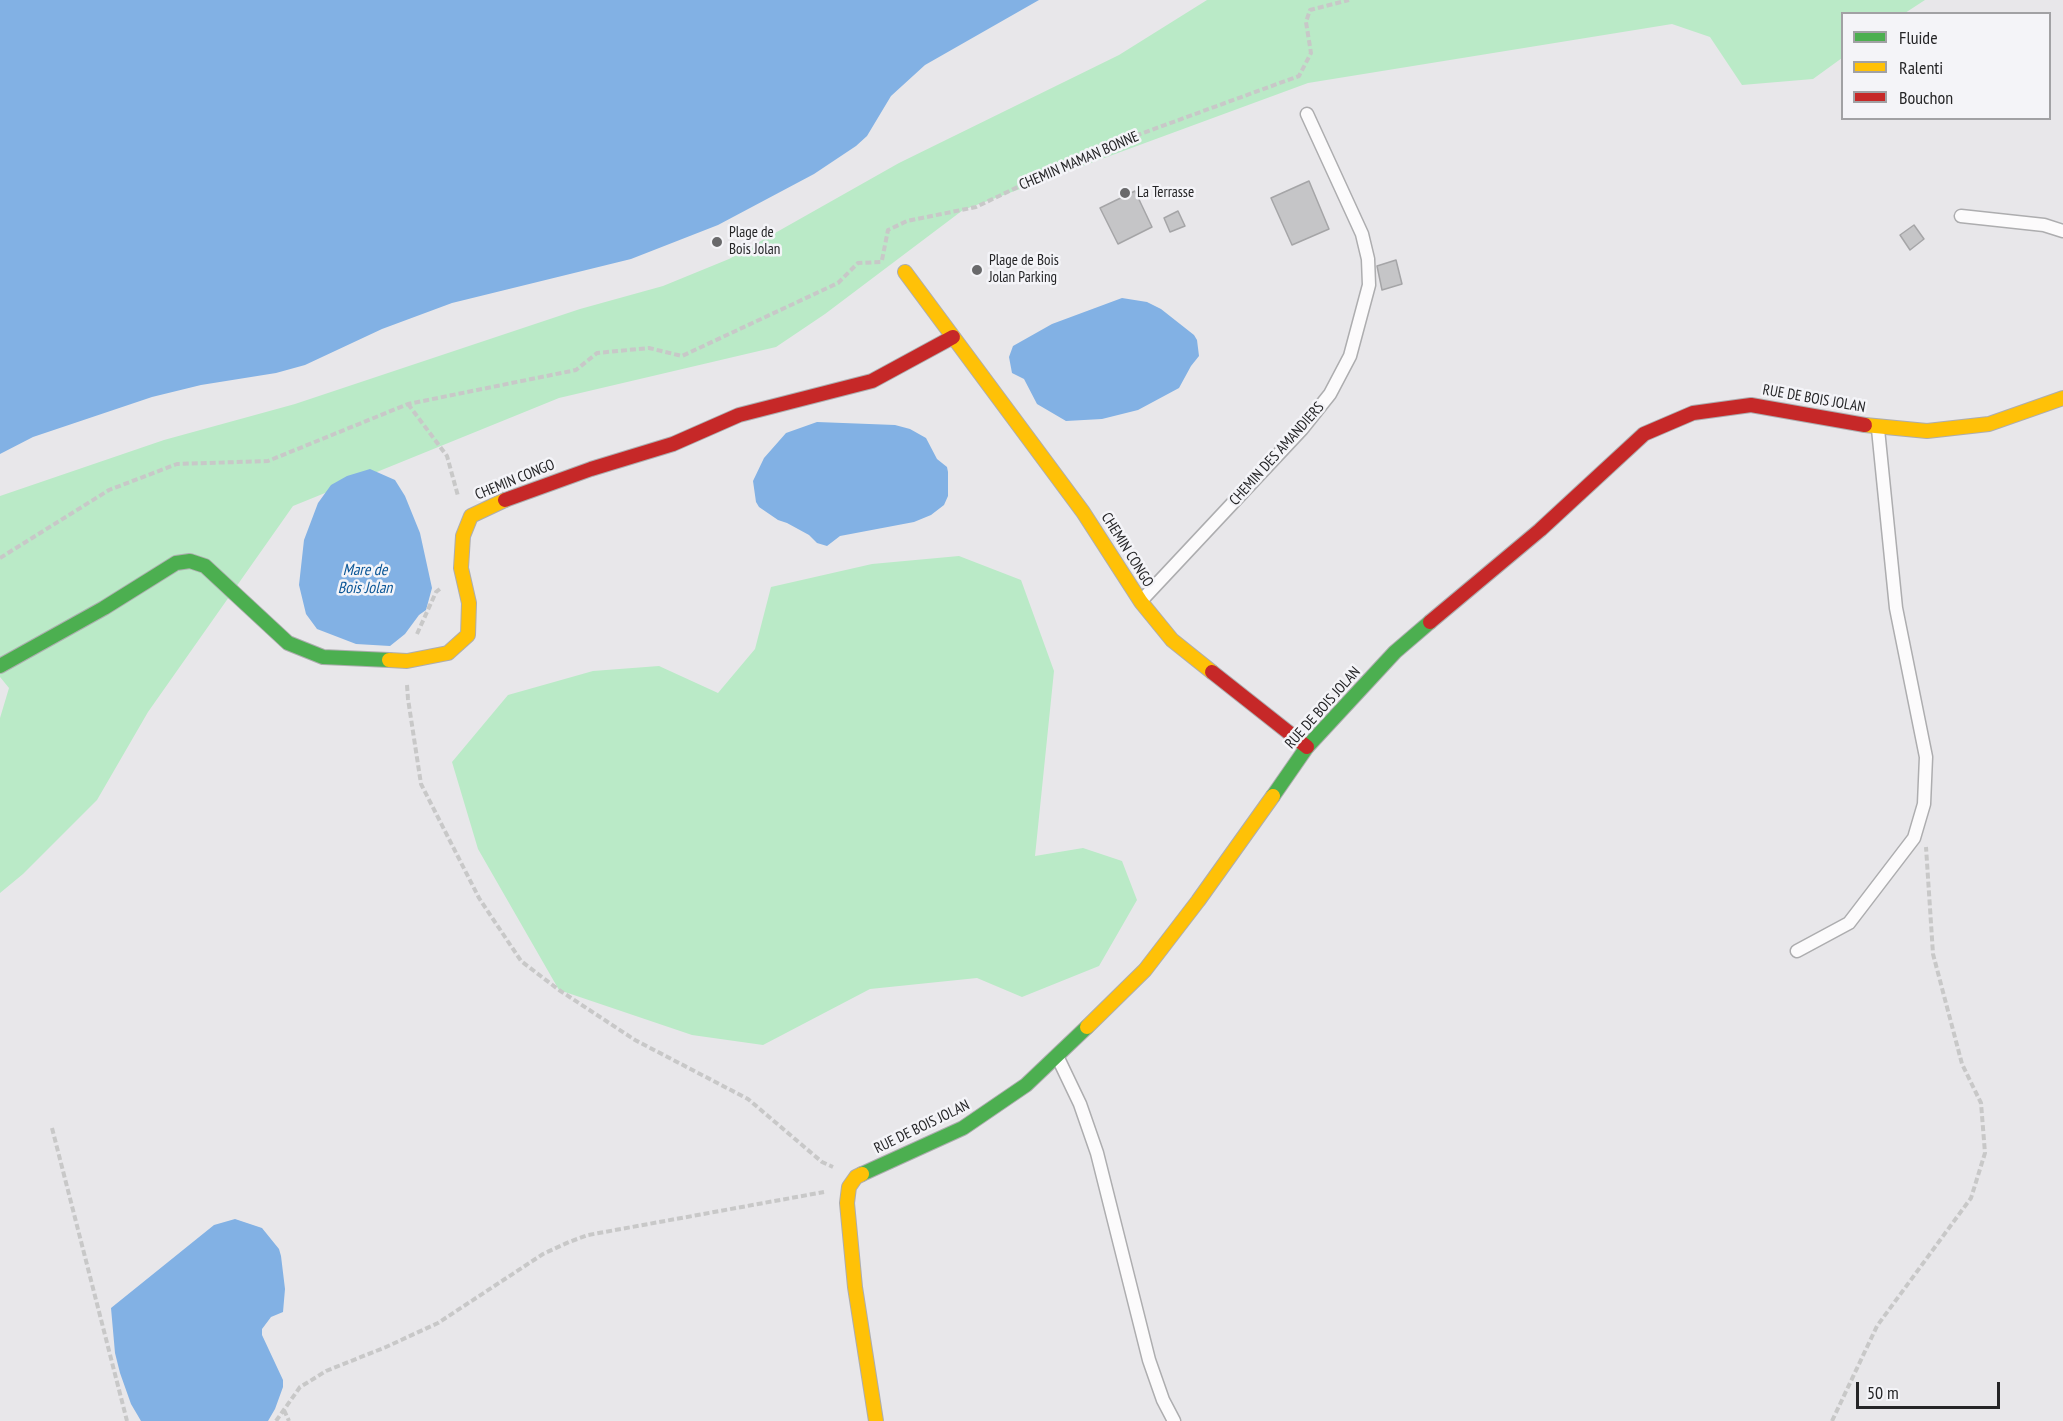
<!DOCTYPE html>
<html>
<head>
<meta charset="utf-8">
<style>
	body { margin:0 }
	#map { position:relative; width:2063px; height:1421px; overflow:hidden; background:#e8e7ea; font-family:"PT Sans Narrow",sans-serif }
	canvas { display:block }
	.legend { position:absolute; left:1841px; top:12px; width:210px; height:108px; box-sizing:border-box; background:#f4f4f8; border:2px solid #a1a1a4; margin:0; padding:8px 10px; list-style:none; font-size:18px; color:#252527 }
	.legend li { display:flex; align-items:center; gap:12px; height:30px }
	.legend b { width:30px; border:2px solid #a1a1a4 }
	.scale { position:absolute; left:1856px; top:1382px; width:144px; height:27px; box-sizing:border-box; border:3px solid #252527; border-top:0; padding-left:8px; font-size:18px; line-height:21px; white-space:nowrap; color:#252527; -webkit-text-stroke:4px #f4f4f8; paint-order:stroke }
</style>
</head>
<body>
<div id="map">
<canvas width="2063" height="1421"></canvas>
<ul class="legend">
<li><b style="height:8px;background:#4caf50"></b>Fluide</li>
<li><b style="height:8px;background:#ffc107"></b>Ralenti</li>
<li><b style="height:8px;background:#c62828"></b>Bouchon</li>
</ul>
<div class="scale">50 m</div>
</div>
<script>
const c = document.querySelector('canvas').getContext('2d');
c.lineJoin = 'round';
function fill(path, color) { c.fillStyle = color; c.fill(path, 'evenodd'); }
const poly = rows => new Path2D(rows.map(r => 'M' + r).join(''));
function stroke(path, color, width, dash) { c.strokeStyle = color; c.lineWidth = width; c.lineCap = dash ? 'butt' : 'round'; c.setLineDash(dash || []); c.stroke(path); }
function write(font, color, halo, rows, align = 'center') {
  c.font = font + ' "PT Sans Narrow",sans-serif'; c.lineWidth = 5; c.setLineDash([]); c.textBaseline = 'middle'; c.strokeStyle = halo; c.fillStyle = color; for (const [text, x, y, turn = 0] of rows) {
    c.save(); c.translate(x, y); c.rotate((+turn || 0) * Math.PI / 180); c.textAlign = isNaN(turn) ? turn : align; if (halo) c.strokeText(text, 0, 0); c.fillText(text, 0, 0); c.restore();
  }
}
const green = poly([
	[1207,0,1925,0,1905,13,1842,14,1842,58,1813,79,1742,85,1710,37,1672,24,1308,83,963,210,825,314,776,347,559,398,293,506,148,712,97,800,23,874,0,893,0,718,9,688,0,677,0,496,164,440,295,404,580,309,663,286,729,259,899,163,1119,55],
	[959,556,1021,580,1054,671,1035,856,1083,848,1122,861,1137,900,1099,966,1022,997,977,978,870,989,763,1045,692,1035,559,990,478,849,452,762,508,695,593,671,659,666,718,693,755,649,771,587,872,564]
]);
const water = poly([
	[0,0,1039,0,925,65,891,96,867,136,856,146,814,174,718,225,631,259,452,303,382,329,305,365,276,373,201,385,152,397,33,437,0,454],
	[1122,298,1147,302,1161,309,1194,335,1197,340,1199,356,1191,366,1179,388,1138,410,1102,419,1066,421,1037,404,1024,379,1012,373,1009,357,1013,346,1052,324],
	[817,422,895,425,910,429,926,438,937,459,947,467,948,472,948,496,944,505,931,515,914,522,840,536,827,546,817,543,809,535,787,523,778,520,759,507,756,502,753,481,764,458,786,433],
	[370,469,395,480,405,496,420,533,432,588,426,610,419,615,405,634,390,646,356,644,317,629,306,614,299,585,304,540,318,503,331,485,347,476],
	[235,1219,262,1228,279,1249,281,1256,285,1289,283,1312,271,1317,262,1329,262,1335,283,1380,283,1387,275,1409,268,1421,141,1421,131,1404,120,1373,115,1353,111,1308,214,1225]
]);
const building = poly([
	[1309,181,1329,229,1292,245,1271,198,1309,181],
	[1135,191,1152,227,1118,244,1100,208,1135,191],
	[1178,211,1185,226,1170,232,1164,218,1178,211],
	[1914,225,1924,239,1910,250,1900,235,1914,225],
	[1396,260,1402,284,1382,290,1377,266,1396,260]
]);
const path = poly([
	[882,260,888,230,907,221,976,207,1091,152,1299,76,1311,53,1306,22,1310,10,1349,0],
	[408,404,447,456,458,496],
	[0,558,109,490,177,464,268,461,408,404,576,370,597,353,649,348,682,356,838,283,858,263,883,262],
	[417,634,436,592,441,588],
	[407,685,408,699,421,784,479,898,521,961,559,990,635,1040,748,1099,822,1162,833,1167],
	[52,1128,127,1421],
	[284,1410,289,1421],
	[276,1421,300,1387,310,1381,326,1371,386,1347,438,1323,543,1254,569,1242,588,1235,824,1192],
	[1832,1421,1877,1326,1971,1198,1985,1153,1981,1103,1962,1064,1933,954,1926,847]
]);
const lane = poly([
	[1961,216,2044,225,2063,231],
	[1141,601,1302,429,1330,394,1350,356,1369,285,1368,259,1362,234,1307,114],
	[1797,951,1849,923,1914,838,1924,804,1926,757,1896,608,1878,429],
	[1058,1058,1080,1104,1097,1153,1149,1360,1163,1400,1174,1421]
]);
const fast = poly([
	[0,666,104,608,176,563,190,561,205,566,288,643,323,657,389,660],
	[1273,796,1307,747,1395,652,1430,622],
	[862,1174,963,1128,1026,1085,1087,1027]
]);
const slow = poly([
	[905,272,1083,512,1141,602,1172,640,1212,672],
	[1865,425,1927,431,1989,424,2063,398],
	[389,660,407,661,448,653,468,635,469,603,461,568,463,536,471,516,505,500],
	[1087,1027,1145,970,1198,901,1273,796],
	[862,1174,856,1177,849,1187,847,1203,855,1287,876,1421]
]);
const jam = poly([
	[505,500,591,469,673,444,739,415,872,381,953,337],
	[1430,622,1540,530,1644,434,1693,413,1751,405,1865,425],
	[1212,672,1307,747]
]);
const markers = [
	[1125,193,6,"#69696b"],
	[717,242,6,"#69696b"],
	[977,270,6,"#69696b"]
];
const streetNames = [
	["CHEMIN MAMAN BONNE",1079,161,-23],
	["RUE DE BOIS JOLAN",1814,399,10],
	["CHEMIN DES AMANDIERS",1277,454,-48],
	["CHEMIN CONGO",515,480,-22],
	["CHEMIN CONGO",1127,550,58],
	["RUE DE BOIS JOLAN",1323,708,-48],
	["RUE DE BOIS JOLAN",922,1127,-26]
];
const poiNames = [
	["La Terrasse",1137,193],
	["Plage de",729,233],
	["Bois Jolan",729,250],
	["Plage de Bois",989,261],
	["Jolan Parking",989,278]
];
const waterNames = [
	["Mare de",365,570],
	["Bois Jolan",365,588]
];
fill(green, '#baeac7');
fill(water, '#82b1e4');
fill(building, '#c5c5c7');
stroke(building, '#a5a5a7', 1.5);
stroke(lane, '#adadaf', 15);
stroke(fast, '#adadaf', 16);
stroke(slow, '#adadaf', 16);
stroke(jam, '#adadaf', 16);
stroke(path, '#c8c8c8', 4, [6, 3]);
stroke(lane, '#fcfbfc', 12);
stroke(fast, '#4caf50', 14);
stroke(slow, '#ffc107', 14);
stroke(jam, '#c62828', 14);
for (const [x, y, r, color] of markers) { const dot = new Path2D(); dot.arc(x, y, r, 0, 2 * Math.PI); c.fillStyle = color; c.fill(dot); stroke(dot, '#f4f4f8', 2); }
write('15px', '#252527', '#f4f4f8', streetNames);
write('15px', '#252527', '#f4f4f8', poiNames, 'left');
write('italic 16px', '#0a5697', '#f4f4f8', waterNames);
</script>
</body>
</html>
